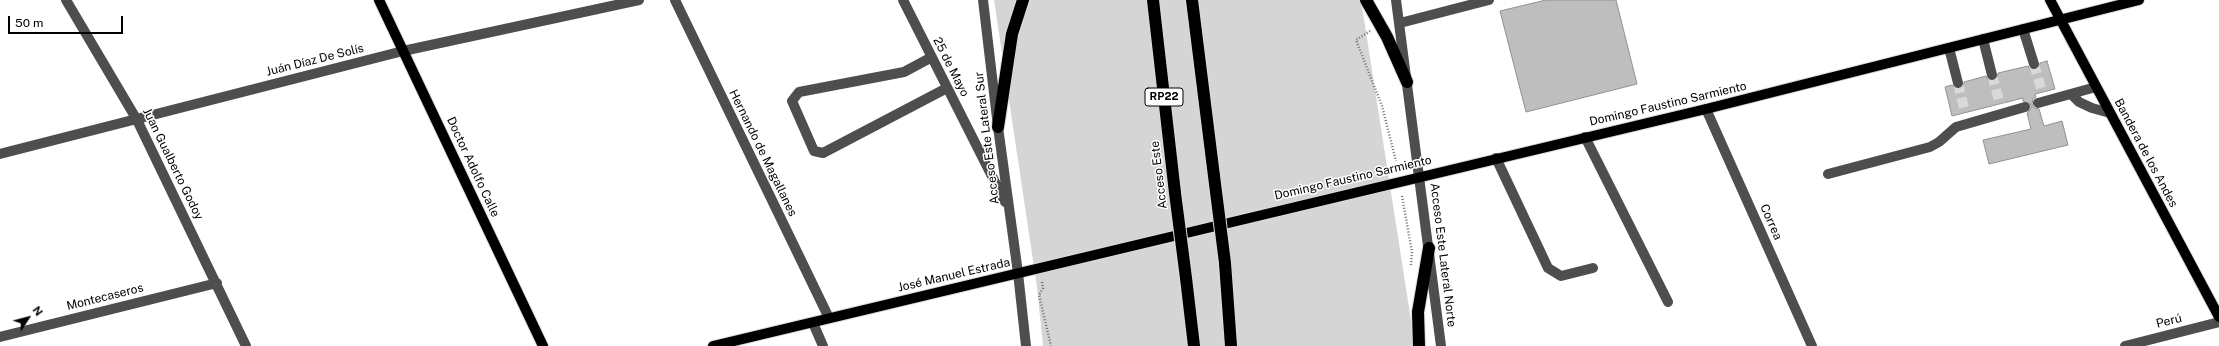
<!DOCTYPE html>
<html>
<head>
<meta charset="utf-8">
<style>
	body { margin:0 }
	#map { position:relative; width:2219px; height:346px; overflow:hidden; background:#fff; font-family:"Public Sans",sans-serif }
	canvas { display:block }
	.north { position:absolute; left:8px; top:298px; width:40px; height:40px; -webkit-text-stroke:3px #fff; paint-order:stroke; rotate:54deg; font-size:11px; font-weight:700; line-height:16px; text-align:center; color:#000 }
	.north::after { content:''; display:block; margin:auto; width:14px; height:18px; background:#000; clip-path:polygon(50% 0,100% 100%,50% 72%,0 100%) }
	.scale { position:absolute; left:8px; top:16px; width:115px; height:18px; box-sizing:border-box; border:2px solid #000; border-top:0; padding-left:5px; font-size:12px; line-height:14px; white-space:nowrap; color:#000; -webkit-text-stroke:3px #fff; paint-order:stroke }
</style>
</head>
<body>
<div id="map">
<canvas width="2219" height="346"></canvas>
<div class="north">N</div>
<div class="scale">50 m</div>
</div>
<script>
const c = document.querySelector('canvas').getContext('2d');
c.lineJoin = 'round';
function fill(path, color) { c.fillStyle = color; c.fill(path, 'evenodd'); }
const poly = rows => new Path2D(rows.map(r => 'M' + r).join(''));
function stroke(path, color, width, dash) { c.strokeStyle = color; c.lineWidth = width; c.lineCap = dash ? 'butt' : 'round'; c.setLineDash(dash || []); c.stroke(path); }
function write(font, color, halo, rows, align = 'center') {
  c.font = font + ' "Public Sans",sans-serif'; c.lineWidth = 3; c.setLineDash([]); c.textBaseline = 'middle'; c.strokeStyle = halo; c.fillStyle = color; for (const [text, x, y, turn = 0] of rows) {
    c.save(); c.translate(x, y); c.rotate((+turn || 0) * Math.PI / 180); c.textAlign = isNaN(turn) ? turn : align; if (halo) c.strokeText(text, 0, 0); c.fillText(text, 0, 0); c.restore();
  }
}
const green = poly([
	[994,0,1361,0,1415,346,1043,346,1037,287]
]);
const building = poly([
	[1546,0,1616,0,1637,84,1526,112,1500,11,1546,0],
	[2047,61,2055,89,2035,94,2036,97,2033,99,2032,104,2034,108,2039,109,2044,126,2062,121,2068,145,1989,164,1983,140,2031,129,2027,113,2031,109,2031,105,2023,101,2023,98,1952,116,1945,87,1952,85,1959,89,1963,87,1964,82,1986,76,1988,80,1993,81,1997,79,1998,73,2028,66,2030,69,2036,70,2039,68,2040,63,2047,61]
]);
const minorTunnel = poly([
	[2034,64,2042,92],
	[1992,75,2000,104],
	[1958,83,1965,112]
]);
const path = poly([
	[1370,31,1356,40,1382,106,1396,161],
	[1402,196,1412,252,1411,265],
	[1042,282,1043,288,1039,295,1051,346]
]);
const minor = poly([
	[66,0,137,120,246,346],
	[675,0,829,318],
	[903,0,1005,202],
	[983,0,998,127,1018,273,1026,346],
	[1396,0,1441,346],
	[1400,23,1489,0],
	[2023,29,2034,64],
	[1983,39,1992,75],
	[1949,48,1958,83],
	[932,57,904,72,799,92,792,101,814,151,823,153,947,88],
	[2071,94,2079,102,2092,108,2110,113],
	[2038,103,2096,87],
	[1706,109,1812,346],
	[1585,137,1668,302],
	[0,154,403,51,639,0],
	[1496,158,1548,268,1561,276,1593,268],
	[1828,174,1930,147,1939,142,1956,127,2025,107],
	[813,323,823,346],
	[0,337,217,283],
	[2125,346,2219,322]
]);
const major = poly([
	[379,0,543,346],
	[2050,0,2219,317],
	[713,346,1706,109,2139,0]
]);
const highway = poly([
	[1153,0,1175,193],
	[1192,0,1214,176],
	[1366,0,1387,37,1407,82],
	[998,127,1012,34,1023,0],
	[1225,263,1231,346],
	[1186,278,1194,346],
	[1419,346,1418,312,1429,248]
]);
const highwayBridge = poly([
	[1214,176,1225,263],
	[1175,193,1186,278]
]);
const shields = [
	[1164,97,38]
];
const shieldNames = [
	["RP22",1164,97]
];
const streetNames = [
	["Juán Díaz De Solís",315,60,-14],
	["25 de Mayo",951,67,63],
	["Domingo Faustino Sarmiento",1668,104,-13],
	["Acceso Este Lateral Sur",987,138,-97],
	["Hernando de Magallanes",763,153,64],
	["Bandera de los Andes",2146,153,62],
	["Juan Gualberto Godoy",173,164,64],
	["Doctor Adolfo Calle",473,167,65],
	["Acceso Este",1159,175,-97],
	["Domingo Faustino Sarmiento",1353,178,-13],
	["Correa",1771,222,66],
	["Acceso Este Lateral Norte",1443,255,83],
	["José Manuel Estrada",954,275,-13],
	["Montecaseros",105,297,-14],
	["Perú",2169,321,-14]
];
fill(green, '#d5d5d5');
fill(building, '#bebebe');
stroke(building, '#929292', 1);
stroke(minorTunnel, '#d9d9d9', 10, [10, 5]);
stroke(major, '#dbdbdb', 12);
stroke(highway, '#dbdbdb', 14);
stroke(path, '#707070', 2.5, [1, 2]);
stroke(minor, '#4e4e4e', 10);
stroke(major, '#000', 10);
stroke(highway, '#000', 12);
stroke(highwayBridge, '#dbdbdb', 14, []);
stroke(highwayBridge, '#000', 12);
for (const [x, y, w] of shields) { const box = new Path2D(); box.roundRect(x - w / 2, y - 9, w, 18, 3); c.fillStyle = '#fff'; c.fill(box); stroke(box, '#000', 1); }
write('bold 11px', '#000', null, shieldNames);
write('12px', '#000', '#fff', streetNames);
</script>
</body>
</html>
